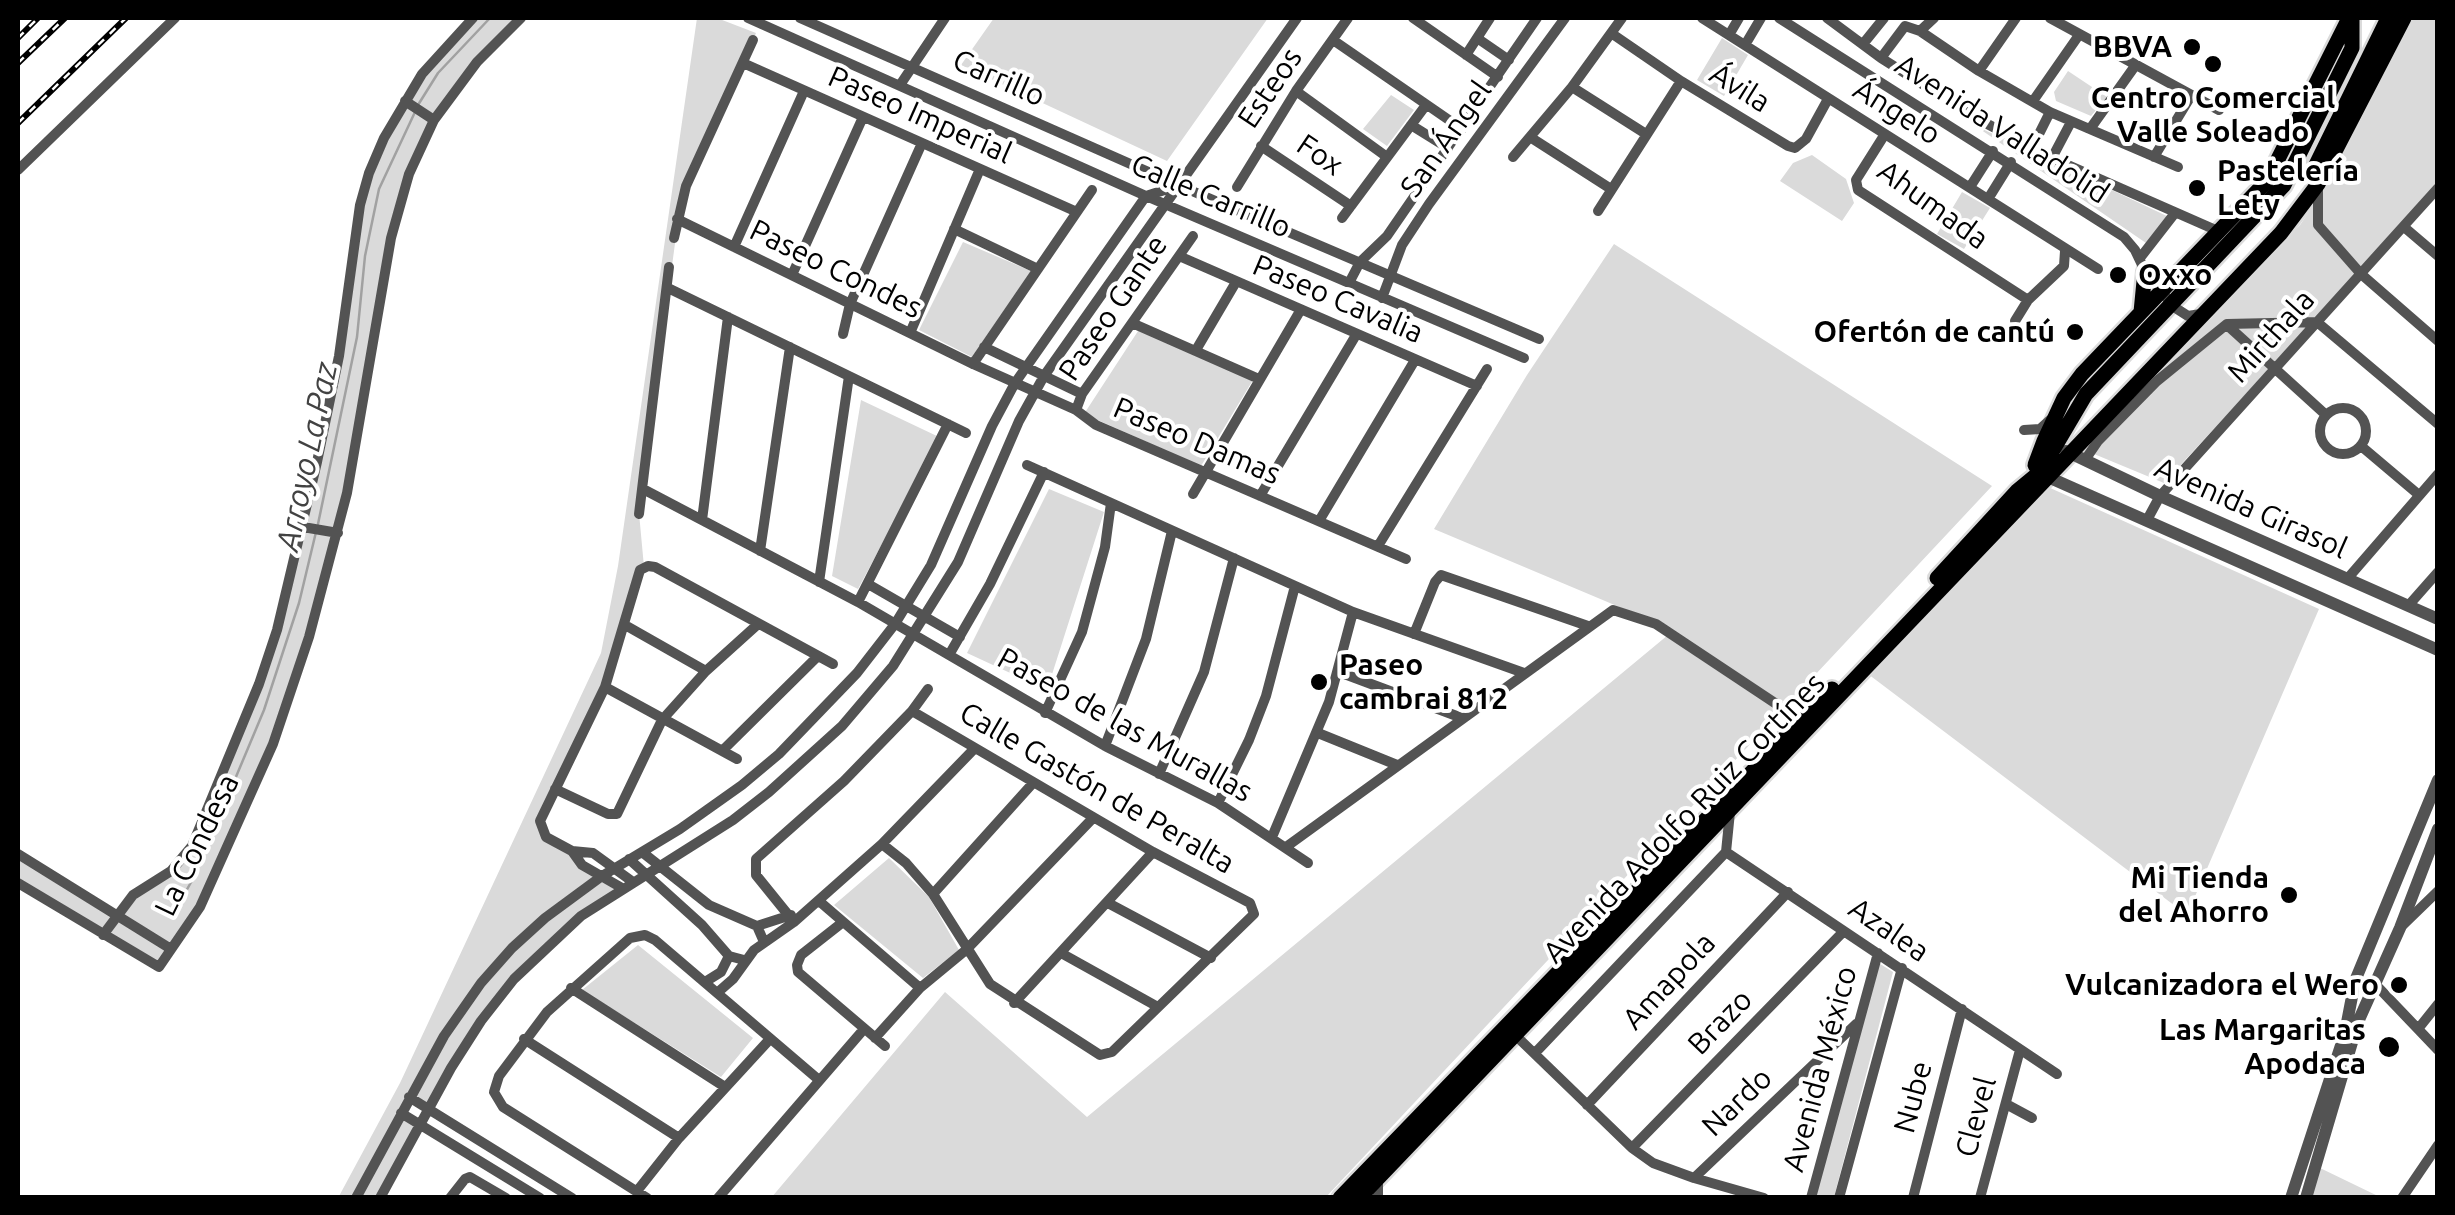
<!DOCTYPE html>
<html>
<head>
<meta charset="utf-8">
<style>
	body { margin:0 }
	#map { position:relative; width:2455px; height:1215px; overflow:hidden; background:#fff; font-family:Ubuntu,sans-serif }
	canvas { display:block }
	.frame { position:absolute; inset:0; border:20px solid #000; pointer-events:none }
</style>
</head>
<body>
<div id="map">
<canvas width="2455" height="1215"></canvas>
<div class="frame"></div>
</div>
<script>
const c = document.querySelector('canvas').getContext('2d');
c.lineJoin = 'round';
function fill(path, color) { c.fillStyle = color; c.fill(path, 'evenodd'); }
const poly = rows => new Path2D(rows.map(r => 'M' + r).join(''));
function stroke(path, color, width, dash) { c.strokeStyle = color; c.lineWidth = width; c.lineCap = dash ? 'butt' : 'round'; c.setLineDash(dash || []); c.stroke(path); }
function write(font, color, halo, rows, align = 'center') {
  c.font = font + ' Ubuntu,sans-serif'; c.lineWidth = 8; c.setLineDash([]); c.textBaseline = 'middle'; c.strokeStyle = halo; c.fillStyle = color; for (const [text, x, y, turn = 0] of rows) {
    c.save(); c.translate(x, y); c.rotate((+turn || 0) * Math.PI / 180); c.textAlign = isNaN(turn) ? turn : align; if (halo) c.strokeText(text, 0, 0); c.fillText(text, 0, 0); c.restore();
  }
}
const green = poly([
	[473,18,521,18,434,120,391,238,360,426,300,667,200,907,159,967,18,883,18,854,117,915,183,859,259,684,317,462,360,205,405,101],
	[697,18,717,18,756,33,680,206,639,513,644,567,605,687,540,827,582,865,622,888,581,916,513,981,429,1108,410,1097,401,1113,420,1124,380,1197,338,1198,400,1083,601,653,618,566],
	[994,18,1268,18,1167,161,961,65],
	[2410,18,2437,18,2437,186,2164,483,2082,449,2300,225,2315,203],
	[1722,38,1748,55,1724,96,1697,80],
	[2068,71,2107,97,2091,116,2056,101,2054,92],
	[1391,95,1414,110,1387,146,1363,129],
	[1974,125,2169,217,2146,243],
	[1812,155,1846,179,1854,203,1842,221,1780,181,1793,163],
	[1962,192,1990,208,1964,249,1937,234],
	[963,242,1031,271,972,357,919,330],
	[1614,244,1992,486,1326,1197,771,1198,945,992,1087,1117,1674,630,1434,529,1527,375],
	[1140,328,1253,380,1201,466,1084,414],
	[861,400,939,437,858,589,832,576],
	[2048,487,2319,609,2187,915,1868,674],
	[1049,489,1104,512,1047,690,967,653],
	[889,858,929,897,959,950,923,978,834,905],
	[638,945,753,1038,721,1077,582,990],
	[1877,962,1893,972,1834,1197,1814,1198],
	[2320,1168,2380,1197,2308,1198]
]);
const stream = poly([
	[418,105,438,73,490,18],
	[318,524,357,337,365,256,379,189,415,112],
	[172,916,194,877,264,710,299,603,316,532]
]);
const minor = poly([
	[748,18,1146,196,1524,358],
	[800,18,1178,185,1539,339],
	[1413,18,1498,77],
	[1702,18,2098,269],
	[1779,18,2124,237,2135,250,2145,271,2174,307,2188,316,2201,314],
	[1827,18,1881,58,1976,118,2052,158,2218,231],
	[2050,18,2219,110],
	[1920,31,1934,18],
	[1611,33,1681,81,1788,146,1795,148,1806,139,1828,99],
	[1729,35,1739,18],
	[1477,38,1509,60],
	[1333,40,1462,129],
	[1863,44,1884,18],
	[1745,45,1761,18],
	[1466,55,1490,18],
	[1881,58,1905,26,1920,31,1979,71,2050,112,2178,167],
	[743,63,1077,212],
	[1979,71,2016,18],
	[900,85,945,18],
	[1572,87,1646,134],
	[1296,91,1387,157],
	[405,101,434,120],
	[2033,101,2079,35],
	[1411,125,1448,148],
	[2090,129,2135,66],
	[1885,134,1856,180,1858,190,2028,300],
	[1530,137,1611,189],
	[1261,146,1351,206],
	[2032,148,2050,112],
	[1513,157,1572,87,1622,18],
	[2154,157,2191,96],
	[2052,158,2071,122],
	[18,170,175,18],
	[1237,187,1296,91,1348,18],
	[1970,187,1993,151],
	[2318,188,2318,225,2361,274,2438,341],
	[1988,199,2011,162],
	[1598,211,1681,81],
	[1342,218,1426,105],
	[677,219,973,364,1076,410,1096,425,1406,559],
	[2404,227,2438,256],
	[954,229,1038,269],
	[674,238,686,186,753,40],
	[734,247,804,91],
	[1179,256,1477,386],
	[2140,258,2175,213],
	[792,275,863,117],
	[1349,283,1360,262,1387,236,1537,18],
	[668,288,966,433],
	[1382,298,1402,245,1429,204,1565,18],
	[2015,321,2028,300,2064,266,2065,251],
	[1132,323,1259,379],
	[2227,325,2326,415],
	[910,333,980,169],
	[843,334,850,304,922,143],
	[984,347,1082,394],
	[1196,350,1236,282],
	[973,364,1092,190],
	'2320 431a23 23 0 1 1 46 0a23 23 0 1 1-46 0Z',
	[1076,410,1082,394,1193,236],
	[2024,430,2040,429,2050,420],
	[2361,446,2419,495],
	[2085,460,2098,441,2157,381,2227,324,2317,322,2438,424],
	[1027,465,1353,612,1524,673],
	[643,489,858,602,1105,746,1218,803,1308,863],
	[1193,494,1300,311],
	[1260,496,1356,335],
	[639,514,669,267],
	[702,520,728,317],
	[2147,520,2160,496,2438,188],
	[1319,521,1415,360],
	[303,527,338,533],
	[1378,546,1487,369],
	[760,551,790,347],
	[2348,578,2438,474],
	[819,582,849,376],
	[868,584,960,637],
	[858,602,948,424],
	[2408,606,2438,572],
	[625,625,706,671],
	[1414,634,1435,582,1441,575,1588,626],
	[949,655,990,584,1044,472],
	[1339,672,1462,718],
	[605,687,737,759],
	[1045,713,1082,632,1105,547,1111,503],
	[1318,733,1397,765],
	[1105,746,1146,639,1172,531],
	[722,751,817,657],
	[1159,774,1204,672,1234,558],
	[555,789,608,814,617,814,662,720,706,671,757,625],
	[1218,803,1249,740,1266,696,1295,586],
	[1730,812,1726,852,2057,1074],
	[1272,837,1329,702,1353,612],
	[882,844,906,863,933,894,990,984,1100,1055,1112,1052,1254,914,1250,903,1153,852,912,711],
	[1286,847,1613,610,1656,624,1805,723],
	[572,851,593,853,633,882],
	[642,852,709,905,757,926,764,942],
	[18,854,171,949],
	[629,859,702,925,729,956,744,960],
	[18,883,159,967,200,907,273,744,309,637,347,493,391,238,409,174,434,120,477,62,521,18],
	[622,888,582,865,572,851,546,837,540,821,605,687,640,570,648,566,655,567,833,664],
	[933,894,1033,783],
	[819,901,920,988],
	[1108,903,1211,958],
	[794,922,756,875,756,859,844,781,912,711,928,689],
	[843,922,801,955,797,965,798,972,885,1046],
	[2403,925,2438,891],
	[757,926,791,915],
	[103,935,133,895,171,871,192,846,259,684,277,630,317,462,339,356,360,205,369,173,384,138,422,74,473,18],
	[1061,953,1158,1007],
	[2355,981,2375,984,2438,1050],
	[705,982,721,972,729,956],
	[571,988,725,1087],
	[717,993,733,979,754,950,794,922,882,844,975,748],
	[1014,1003,1153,852],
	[2418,1029,2438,1004],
	[1512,1032,1632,1148,1653,1163,1694,1178,1764,1198],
	[875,1038,920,988,966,950,1093,818],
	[524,1039,679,1138],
	[1535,1053,1726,852],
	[409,1097,572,1198],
	[2006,1104,2032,1118],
	[1587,1105,1788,892],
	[401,1113,540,1198],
	[1632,1148,1844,931],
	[1694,1178,1856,1024],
	[637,1191,679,1138,770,1039],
	[356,1198,444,1036,481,983,512,948,545,918,602,876,680,829,742,785,779,754,857,673,895,624,931,565,992,426,1015,383,1146,196,1177,186],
	[380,1198,451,1068,481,1021,514,979,581,916,733,820,769,792,842,726,893,666,958,562,1019,421,1044,376,1297,18],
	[450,1198,465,1179,470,1177,506,1198],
	[647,1198,503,1107,494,1092,499,1076,547,1012,630,938,645,935,655,940,819,1080],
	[718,1198,864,1029],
	[1378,1198,1378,1178],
	[1811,1198,1878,953],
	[1839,1198,1902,968],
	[1913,1198,1962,1009],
	[1980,1198,2020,1050],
	[2402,1198,2438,1145]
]);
const tertiary = poly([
	[2066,451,2160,496,2438,619],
	[2048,477,2438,650],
	[2291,1198,2345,1033,2355,981,2438,780],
	[2306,1198,2358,1022,2400,928,2438,829]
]);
const primary = poly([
	[2311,175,2388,18],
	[2141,312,2145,271],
	[2039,471,2035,465,2044,441,2064,398,2082,374,2267,181,2349,18],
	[1937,578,2017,491,2040,472,2086,394,2284,185,2352,48,2352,18],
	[1340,1198,1832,689],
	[1359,1198,2281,233,2318,184,2404,18]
]);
const rail = poly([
	[18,38,38,18],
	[18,63,65,18],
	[18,123,126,18]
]);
const markers = [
	[2192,47,10,"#000"],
	[2213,64,10,"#000"],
	[2197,188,10,"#000"],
	[2118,275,10,"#000"],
	[2075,332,10,"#000"],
	[1319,682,10,"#000"],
	[2289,895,10,"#000"],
	[2399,985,10,"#000"],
	[2389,1047,12,"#000"]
];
const poiNames = [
	["BBVA",2172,47],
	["Centro Comercial",2213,98,"center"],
	["Valle Soleado",2213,132,"center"],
	["Pastelería",2217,171,"left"],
	["Lety",2217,205,"left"],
	["Oxxo",2138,275,"left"],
	["Ofertón de cantú",2055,332],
	["Paseo",1339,665,"left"],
	["cambrai 812",1339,699,"left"],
	["Mi Tienda",2269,878],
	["del Ahorro",2269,912],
	["Vulcanizadora el Wero",2379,985],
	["Las Margaritas",2366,1030],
	["Apodaca",2366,1064]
];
const streetNames = [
	["Carrillo",999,78,24],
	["Esteos",1270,88,-56],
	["Ávila",1740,88,32],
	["Ángelo",1897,112,32],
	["Paseo Imperial",920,115,24],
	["Avenida Valladolid",2002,129,33],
	["San Ángel",1446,139,-55],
	["Fox",1320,155,34],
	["Calle Carrillo",1211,196,23],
	["Ahumada",1933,205,36],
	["Paseo Condes",836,269,26],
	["Paseo Cavalia",1338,299,23],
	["Paseo Gante",1113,308,-56],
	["Mirthala",2271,336,-48],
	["Paseo Damas",1197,441,23],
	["Avenida Girasol",2251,508,24],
	["Paseo de las Murallas",1125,725,29],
	["Calle Gastón de Peralta",1097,788,30],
	["Avenida Adolfo Ruiz Cortínes",1684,818,-46],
	["La Condesa",197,845,-64],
	["Azalea",1889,930,34],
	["Amapola",1669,981,-47],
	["Brazo",1720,1022,-46],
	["Avenida México",1820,1069,-75],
	["Nube",1913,1097,-75],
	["Nardo",1737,1102,-44],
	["Clevel",1976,1117,-75]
];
const waterNames = [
	["Arroyo La Paz",307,457,-78]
];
fill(green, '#dadada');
stroke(stream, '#a1a1a1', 2.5);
stroke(primary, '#dbdbdb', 20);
stroke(minor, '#535353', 10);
stroke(tertiary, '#535353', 12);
stroke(primary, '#000', 15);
stroke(rail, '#000', 6);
stroke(rail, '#fff', 2.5, [8]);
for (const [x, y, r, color] of markers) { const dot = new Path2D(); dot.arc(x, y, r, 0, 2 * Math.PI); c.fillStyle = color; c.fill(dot); stroke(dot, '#fff', 4); }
write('bold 30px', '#000', '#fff', poiNames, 'right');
write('30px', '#000', '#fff', streetNames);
write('italic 32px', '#424242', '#fff', waterNames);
</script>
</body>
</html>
